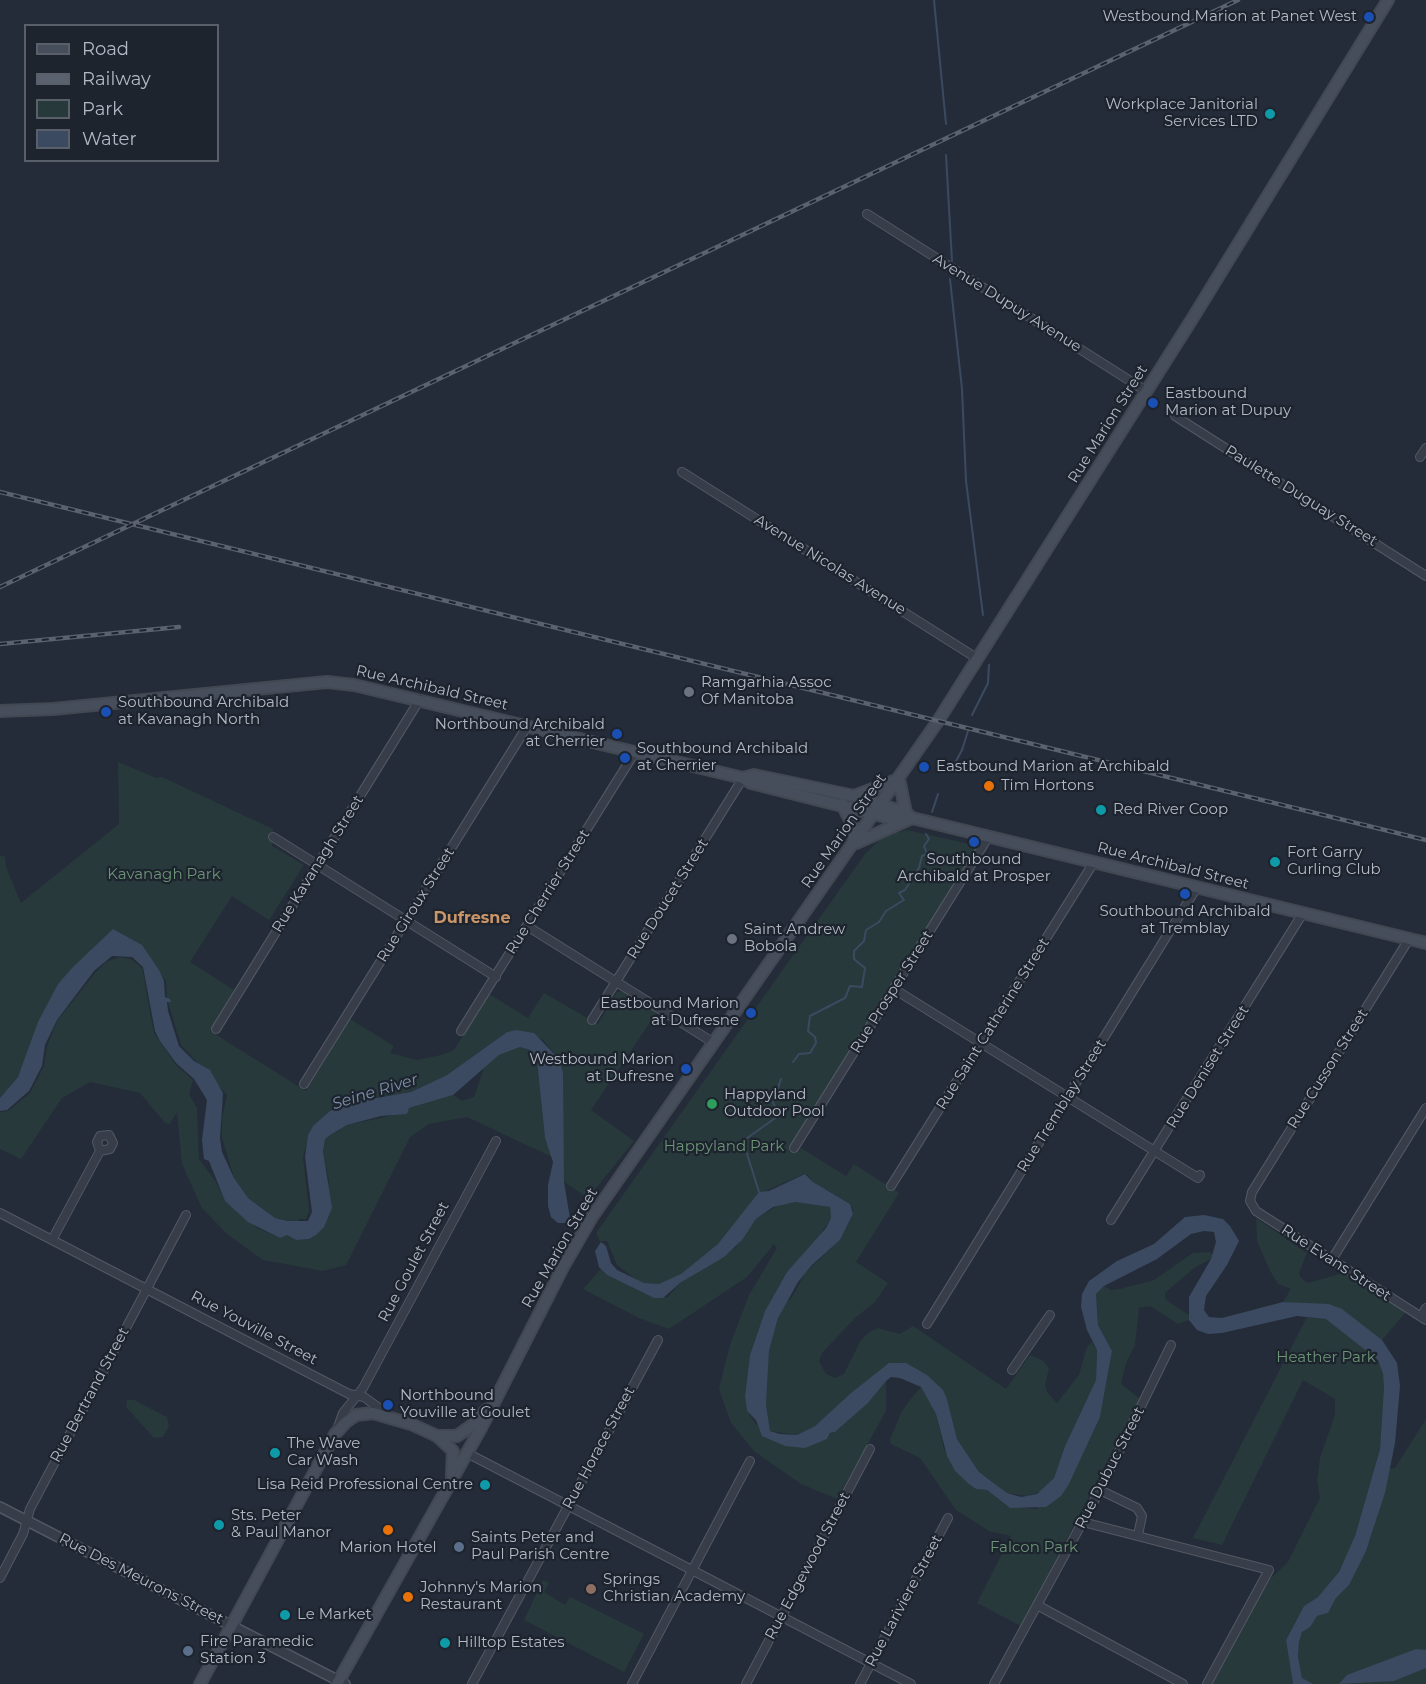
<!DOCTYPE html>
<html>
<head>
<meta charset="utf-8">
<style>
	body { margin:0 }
	#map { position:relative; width:1426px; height:1684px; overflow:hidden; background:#242c39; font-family:Montserrat,sans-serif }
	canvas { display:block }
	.legend { position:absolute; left:24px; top:24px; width:195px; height:138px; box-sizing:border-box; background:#1d242e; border:2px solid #59606a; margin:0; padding:8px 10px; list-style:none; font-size:18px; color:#b3b9c5 }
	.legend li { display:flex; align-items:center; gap:12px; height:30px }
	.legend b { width:30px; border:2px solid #59606a }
</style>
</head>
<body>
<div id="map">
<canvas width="1426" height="1684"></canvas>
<ul class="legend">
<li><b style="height:8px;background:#464e5c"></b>Road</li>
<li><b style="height:8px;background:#5a6270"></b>Railway</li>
<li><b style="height:16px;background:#27393b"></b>Park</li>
<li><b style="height:16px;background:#3b4a60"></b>Water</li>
</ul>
</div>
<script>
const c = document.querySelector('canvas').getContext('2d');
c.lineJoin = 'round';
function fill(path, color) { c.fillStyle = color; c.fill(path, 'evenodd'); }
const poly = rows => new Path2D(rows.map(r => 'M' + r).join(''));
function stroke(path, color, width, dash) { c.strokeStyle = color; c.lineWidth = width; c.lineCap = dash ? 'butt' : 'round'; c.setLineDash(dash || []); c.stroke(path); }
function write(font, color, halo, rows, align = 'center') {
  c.font = font + ' Montserrat,sans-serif'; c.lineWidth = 4.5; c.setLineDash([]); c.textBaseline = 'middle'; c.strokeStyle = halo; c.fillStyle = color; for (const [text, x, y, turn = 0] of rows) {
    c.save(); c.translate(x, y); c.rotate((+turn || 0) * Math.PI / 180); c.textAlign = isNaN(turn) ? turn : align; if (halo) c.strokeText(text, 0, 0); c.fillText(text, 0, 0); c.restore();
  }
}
const green = poly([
	[118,762,156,778,162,777,273,829,272,846,304,865,269,920,232,896,190,962,234,990,210,1031,306,1091,350,1019,394,1046,390,1053,417,1060,441,1055,454,1050,489,994,528,1018,544,993,598,1024,617,992,623,991,657,1012,591,1110,634,1141,588,1198,564,1182,559,1059,543,1040,516,1030,507,1032,447,1075,411,1092,353,1101,330,1111,311,1129,303,1157,309,1211,306,1219,299,1219,297,1222,275,1218,248,1198,234,1178,222,1138,222,1118,227,1095,181,1045,167,999,166,981,122,934,113,929,58,984,18,1077,0,1098,0,855,5,857,6,867,21,903,119,824],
	[907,830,978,846,790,1147,798,1152,801,1148,846,1176,854,1164,899,1193,856,1262,888,1283,875,1302,855,1318,822,1353,819,1361,826,1374,835,1378,844,1374,861,1340,868,1333,878,1328,900,1334,913,1326,1006,1389,1030,1355,1042,1360,1049,1368,1045,1385,1047,1392,1057,1403,1079,1375,1087,1347,1092,1342,1097,1350,1096,1380,1065,1446,1054,1478,1042,1491,1027,1496,1007,1493,979,1472,957,1439,947,1399,889,1364,851,1393,815,1426,797,1435,770,1431,766,1404,767,1373,769,1351,778,1318,784,1304,792,1297,805,1273,840,1240,852,1217,853,1209,850,1204,813,1182,808,1175,804,1174,761,1193,721,1244,675,1280,647,1288,617,1265,607,1241,600,1241,596,1233,865,854,885,835],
	[120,957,131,959,142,968,154,1033,176,1065,193,1080,189,1094,197,1108,199,1159,216,1182,225,1201,258,1228,280,1238,287,1235,296,1240,309,1239,329,1182,323,1151,325,1139,330,1135,347,1125,404,1113,409,1108,453,1095,462,1101,474,1097,484,1068,499,1055,520,1047,530,1050,537,1061,545,1138,552,1157,467,1117,429,1124,410,1137,346,1265,323,1271,263,1260,227,1234,202,1208,182,1164,177,1112,170,1124,165,1123,140,1093,90,1082,62,1098,21,1159,0,1149,0,1112,8,1111,30,1093,44,1066,47,1046,57,1021,95,973,106,962],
	[795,1202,830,1207,831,1218,816,1241,787,1272,765,1311,750,1355,745,1396,747,1411,756,1424,785,1446,818,1442,827,1439,831,1433,835,1432,868,1403,886,1381,886,1411,837,1499,801,1484,755,1452,731,1423,719,1389,730,1345,749,1295,777,1248,774,1244,747,1277,669,1329,639,1318,583,1289,601,1269,607,1275,654,1298,668,1297,680,1283,735,1248,756,1219,780,1204],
	[1256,1218,1307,1253,1299,1273,1301,1278,1308,1283,1343,1273,1406,1312,1382,1340,1335,1306,1283,1302,1291,1289,1278,1284,1270,1271,1257,1241],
	[1210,1252,1213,1255,1211,1259,1194,1268,1165,1293,1165,1298,1169,1302,1189,1315,1189,1320,1178,1324,1150,1306,1139,1308,1135,1345,1126,1363,1121,1384,1140,1399,1021,1626,977,1603,1011,1536,989,1531,956,1510,920,1458,891,1444,890,1439,902,1411,913,1396,921,1387,936,1414,944,1449,955,1471,976,1489,987,1490,1007,1506,1036,1509,1069,1484,1100,1417,1112,1351,1098,1325,1096,1294,1104,1286,1111,1290,1120,1289,1154,1280,1193,1253],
	[1307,1317,1326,1319,1336,1325,1378,1360,1383,1374,1384,1387,1380,1449,1352,1546,1337,1575,1318,1597,1304,1606,1286,1640,1293,1684,1212,1684,1268,1581,1288,1562,1320,1498,1317,1481,1320,1458,1335,1415,1335,1399,1303,1380,1222,1545,1193,1538],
	[127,1400,134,1400,167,1417,169,1426,163,1437,154,1438,126,1407],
	[1426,1419,1426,1684,1309,1684,1302,1678,1298,1657,1300,1635,1317,1616,1328,1613,1336,1598,1349,1585,1369,1542,1385,1493,1388,1469,1395,1468],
	[543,1580,549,1583,544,1592,565,1605,570,1597,644,1634,624,1672,524,1620]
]);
const water = poly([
	[113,929,142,945,159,970,164,981,165,997,170,999,171,1002,167,1002,168,1011,179,1046,194,1061,210,1070,223,1093,220,1138,222,1152,234,1178,248,1198,275,1218,288,1221,308,1221,312,1212,305,1157,308,1135,313,1126,330,1111,353,1102,411,1092,447,1075,507,1032,516,1030,534,1033,559,1059,563,1073,564,1182,570,1218,567,1223,558,1223,551,1217,548,1206,548,1185,553,1162,545,1138,537,1061,530,1050,520,1047,499,1055,453,1095,409,1108,407,1114,381,1116,347,1125,330,1135,325,1139,323,1151,332,1208,324,1227,316,1235,309,1239,296,1240,287,1235,280,1238,248,1222,225,1201,209,1161,204,1159,202,1140,207,1100,194,1079,176,1063,160,1041,155,1031,143,967,132,957,112,956,94,971,57,1020,45,1045,42,1066,29,1091,7,1110,0,1111,0,1098,18,1077,38,1022,58,984,72,968],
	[805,1174,813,1182,850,1204,853,1214,840,1240,812,1265,798,1282,778,1318,769,1351,766,1404,770,1431,780,1434,797,1435,815,1426,851,1393,889,1363,906,1363,927,1375,943,1390,947,1399,957,1439,979,1472,1007,1493,1021,1497,1037,1494,1054,1478,1065,1446,1096,1380,1097,1350,1087,1330,1081,1307,1082,1294,1089,1281,1117,1261,1154,1244,1185,1217,1204,1215,1223,1219,1230,1226,1239,1241,1227,1265,1206,1296,1204,1310,1209,1317,1222,1318,1283,1302,1329,1304,1342,1309,1382,1340,1397,1363,1400,1386,1395,1443,1385,1493,1366,1551,1349,1585,1336,1598,1328,1613,1317,1616,1310,1627,1302,1632,1299,1642,1298,1657,1302,1678,1313,1684,1326,1684,1293,1684,1286,1640,1304,1606,1318,1597,1339,1572,1355,1536,1380,1449,1384,1387,1383,1374,1378,1360,1326,1319,1297,1316,1222,1333,1208,1334,1197,1330,1189,1320,1189,1297,1211,1259,1216,1242,1214,1232,1204,1231,1191,1234,1157,1259,1104,1286,1096,1294,1098,1325,1112,1351,1100,1417,1069,1484,1061,1496,1046,1507,1010,1508,987,1490,976,1489,969,1484,955,1471,947,1456,936,1414,921,1387,900,1378,891,1377,886,1381,868,1403,835,1432,830,1433,827,1439,805,1448,785,1446,762,1436,756,1420,747,1411,745,1396,750,1355,765,1311,787,1272,826,1228,831,1218,830,1207,795,1202,773,1207,756,1219,742,1240,724,1257,680,1283,663,1298,654,1298,607,1275,599,1267,595,1251,601,1242,606,1246,611,1263,617,1270,644,1283,659,1284,681,1274,718,1244,759,1192,769,1191],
	[1416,1649,1426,1650,1426,1668,1394,1681,1339,1684,1347,1675]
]);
const stream = poly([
	[934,0,946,124],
	[946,155,952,261],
	[950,279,962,389,966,481,983,615],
	[972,715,988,683,989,665],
	[954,765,962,750,968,731],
	[932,812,938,794],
	[793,1062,799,1054,810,1053,816,1043,815,1037,808,1031,810,1016,845,998,850,986,862,987,865,968,854,959,854,951,864,941,866,930,879,922,886,911,904,900,899,893,905,890,919,868,922,856,927,854,924,846,929,839,926,834],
	[759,1192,743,1141,778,1116,778,1110,773,1103,781,1079]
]);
const minor = poly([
	[867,214,1146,391],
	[1175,416,1426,576],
	[1420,457,1426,448],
	[682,472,978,659],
	[273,837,496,977],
	[527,926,714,1043],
	[1409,939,1252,1192,1250,1201,1256,1211,1426,1320],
	[894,989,1198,1178,1200,1175],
	[592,1020,743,778],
	[216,1029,420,699],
	[461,1031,635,752],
	[304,1084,528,725],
	[794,1148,989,836],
	[891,1186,1094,862],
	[0,1213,349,1394,364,1397,390,1416],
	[1111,1220,1303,913],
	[52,1240,100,1151,97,1142,100,1136,109,1135,113,1143,110,1149,100,1151],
	[1331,1261,1426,1108],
	[1421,1317,1426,1308],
	[927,1324,1197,887],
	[1012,1370,1050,1315],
	[337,1430,343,1413,363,1388,496,1141],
	[467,1453,911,1684],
	[1100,1490,1137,1508,1142,1516,1138,1535],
	[1083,1522,1269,1570,1207,1684],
	[0,1578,23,1534,30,1509,186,1215],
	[1037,1605,1183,1684],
	[472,1684,658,1340],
	[632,1684,750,1461],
	[746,1684,870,1449],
	[860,1684,948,1518],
	[994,1684,1100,1490,1171,1345]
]);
const tertiary = poly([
	[0,1507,345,1684]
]);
const secondary = poly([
	[0,711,53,709,327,682,354,685,743,778,751,783,902,821],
	[743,778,754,775,854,796,906,813,912,818],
	[899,779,906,813],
	[854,796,899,779],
	[842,804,855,830,853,843],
	[856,843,912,818,1426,943],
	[437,1436,453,1451,452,1475],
	[200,1684,335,1434,346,1422,356,1415,373,1413,411,1424,437,1436,457,1436,471,1426,486,1410],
	[337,1684,481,1428,563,1267,592,1217,938,721,1194,316,1388,0]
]);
const rail = poly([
	[0,492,1426,840],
	[0,587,1238,0],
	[0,644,179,627]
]);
const markers = [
	[1369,17,6,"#1a4fb4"],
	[1270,114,6,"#0f9aa8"],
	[1153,403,6,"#1a4fb4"],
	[689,692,6,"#6b7280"],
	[106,712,6,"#1a4fb4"],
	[617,734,6,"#1a4fb4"],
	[625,758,6,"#1a4fb4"],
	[924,767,6,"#1a4fb4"],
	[989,786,6,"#e8710a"],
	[1101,810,6,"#0f9aa8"],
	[974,842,6,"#1a4fb4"],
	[1275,862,6,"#0f9aa8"],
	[1185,894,6,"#1a4fb4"],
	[732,939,6,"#6b7280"],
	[751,1013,6,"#1a4fb4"],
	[686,1069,6,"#1a4fb4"],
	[712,1104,6,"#2e9e5b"],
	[388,1405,6,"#1a4fb4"],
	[275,1453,6,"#0f9aa8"],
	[485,1485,6,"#0f9aa8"],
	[219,1525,6,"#0f9aa8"],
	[388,1530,6,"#e8710a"],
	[459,1547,6,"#5c6f8a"],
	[591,1589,6,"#8d6e63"],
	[408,1597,6,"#e8710a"],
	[285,1615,6,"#0f9aa8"],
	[445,1643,6,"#0f9aa8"],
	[188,1651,6,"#5c6f8a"]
];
const poiNames = [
	["Westbound Marion at Panet West",1357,17,"right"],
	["Workplace Janitorial",1258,105,"right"],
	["Services LTD",1258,122,"right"],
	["Eastbound",1165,394],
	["Marion at Dupuy",1165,411],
	["Ramgarhia Assoc",701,683],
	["Of Manitoba",701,700],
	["Southbound Archibald",118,703],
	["at Kavanagh North",118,720],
	["Northbound Archibald",605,725,"right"],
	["at Cherrier",605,742,"right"],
	["Southbound Archibald",637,749],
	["at Cherrier",637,766],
	["Eastbound Marion at Archibald",936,767],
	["Tim Hortons",1001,786],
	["Red River Coop",1113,810],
	["Fort Garry",1287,853],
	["Curling Club",1287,870],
	["Southbound",974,860,"center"],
	["Archibald at Prosper",974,877,"center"],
	["Southbound Archibald",1185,912,"center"],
	["at Tremblay",1185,929,"center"],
	["Saint Andrew",744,930],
	["Bobola",744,947],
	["Eastbound Marion",739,1004,"right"],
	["at Dufresne",739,1021,"right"],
	["Westbound Marion",674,1060,"right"],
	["at Dufresne",674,1077,"right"],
	["Happyland",724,1095],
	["Outdoor Pool",724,1112],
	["Northbound",400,1396],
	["Youville at Goulet",400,1413],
	["The Wave",287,1444],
	["Car Wash",287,1461],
	["Lisa Reid Professional Centre",473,1485,"right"],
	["Sts. Peter",231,1516],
	["& Paul Manor",231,1533],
	["Saints Peter and",471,1538],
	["Paul Parish Centre",471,1555],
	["Marion Hotel",388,1548,"center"],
	["Springs",603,1580],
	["Christian Academy",603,1597],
	["Johnny's Marion",420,1588],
	["Restaurant",420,1605],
	["Le Market",297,1615],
	["Fire Paramedic",200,1642],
	["Station 3",200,1659],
	["Hilltop Estates",457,1643]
];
const streetNames = [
	["Avenue Dupuy Avenue",1007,303,32],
	["Rue Marion Street",1108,424,-58],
	["Paulette Duguay Street",1301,496,32],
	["Avenue Nicolas Avenue",830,565,32],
	["Rue Archibald Street",432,688,13],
	["Rue Marion Street",844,831,-55],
	["Rue Kavanagh Street",318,864,-58],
	["Rue Archibald Street",1173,866,14],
	["Rue Cherrier Street",548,892,-58],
	["Rue Doucet Street",668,899,-58],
	["Rue Giroux Street",416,905,-58],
	["Rue Prosper Street",892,992,-58],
	["Rue Saint Catherine Street",993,1024,-58],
	["Rue Deniset Street",1208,1067,-58],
	["Rue Cusson Street",1328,1069,-58],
	["Rue Tremblay Street",1062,1106,-58],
	["Rue Marion Street",560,1248,-60],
	["Rue Goulet Street",414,1262,-62],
	["Rue Evans Street",1336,1263,33],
	["Rue Youville Street",254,1328,28],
	["Rue Bertrand Street",90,1395,-62],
	["Rue Horace Street",599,1448,-62],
	["Rue Dubuc Street",1110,1468,-63],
	["Rue Edgewood Street",808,1566,-62],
	["Rue Des Meurons Street",141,1579,27],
	["Rue Lariviere Street",904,1601,-62]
];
const parkNames = [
	["Kavanagh Park",164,875],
	["Happyland Park",724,1147],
	["Heather Park",1326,1358],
	["Falcon Park",1034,1548]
];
const neighbourhoodNames = [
	["Dufresne",472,918]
];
const waterNames = [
	["Seine River",375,1092,-17]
];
fill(green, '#27393b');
fill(water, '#3b4a60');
stroke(stream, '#3b4a60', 2);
stroke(minor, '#535964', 10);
stroke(tertiary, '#535964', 12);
stroke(secondary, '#414852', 14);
stroke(minor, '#383e49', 8);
stroke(tertiary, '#383e49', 9);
stroke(secondary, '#464e5c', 10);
stroke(rail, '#5a6270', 4.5);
stroke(rail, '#1d242e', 2, [7]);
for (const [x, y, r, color] of markers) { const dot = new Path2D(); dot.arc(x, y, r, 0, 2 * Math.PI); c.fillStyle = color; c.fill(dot); stroke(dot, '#1d242e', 2); }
write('15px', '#b3b9c5', '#1d242e', poiNames, 'left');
write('15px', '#b3b9c5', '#1d242e', streetNames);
write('15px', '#6c9476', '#1d242e', parkNames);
write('bold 16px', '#ca9569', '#1d242e', neighbourhoodNames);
write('italic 16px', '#7d8faa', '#1d242e', waterNames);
</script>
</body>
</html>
